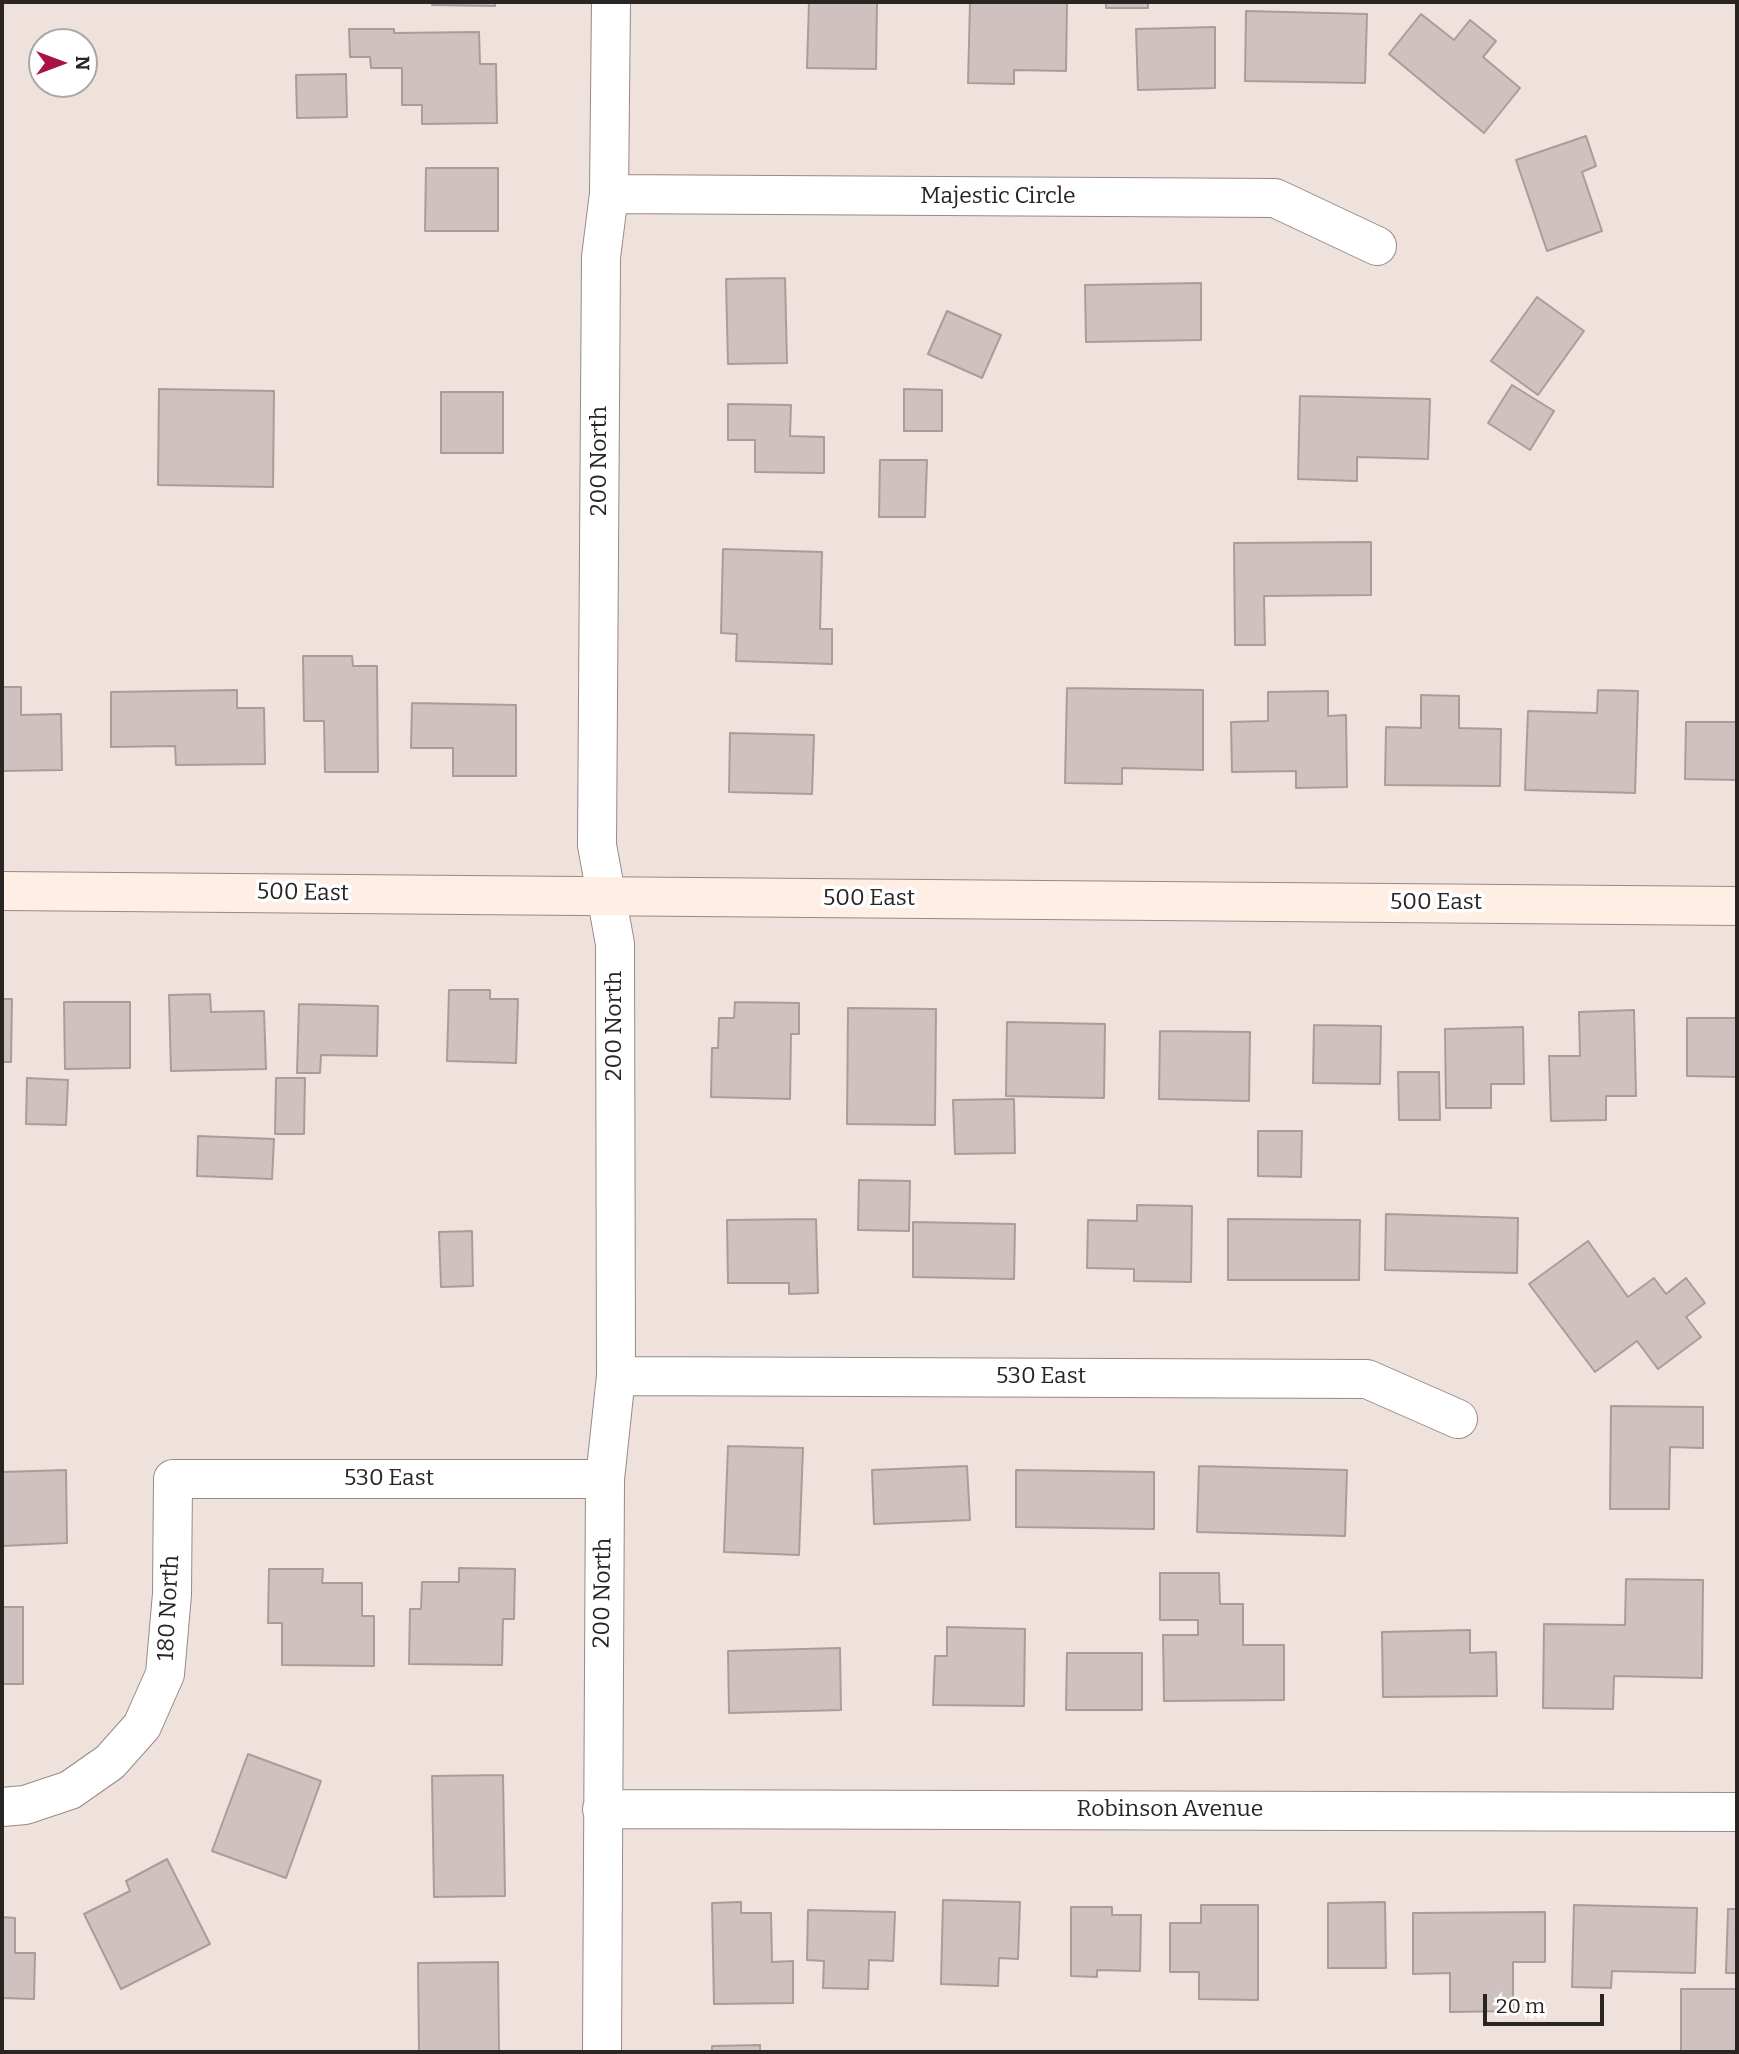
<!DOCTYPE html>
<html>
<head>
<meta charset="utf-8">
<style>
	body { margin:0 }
	#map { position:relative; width:1739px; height:2054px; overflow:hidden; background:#efe1dc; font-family:Bitter,serif }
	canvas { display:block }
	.frame { position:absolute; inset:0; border:4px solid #2a2523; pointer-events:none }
	.north { position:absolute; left:28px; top:28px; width:70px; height:70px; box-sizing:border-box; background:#fff; border:2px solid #aaa8a7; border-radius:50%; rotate:90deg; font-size:19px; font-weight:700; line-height:28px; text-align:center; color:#2a2523 }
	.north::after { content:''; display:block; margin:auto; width:24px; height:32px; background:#a71248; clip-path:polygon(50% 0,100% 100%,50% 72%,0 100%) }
	.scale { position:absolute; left:1483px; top:1994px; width:121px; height:32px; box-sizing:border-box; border:4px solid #2a2523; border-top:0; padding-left:9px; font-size:21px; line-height:24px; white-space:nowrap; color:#2a2523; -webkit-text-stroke:5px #fff; paint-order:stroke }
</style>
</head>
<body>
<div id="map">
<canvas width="1739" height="2054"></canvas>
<div class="frame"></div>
<div class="north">N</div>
<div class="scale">20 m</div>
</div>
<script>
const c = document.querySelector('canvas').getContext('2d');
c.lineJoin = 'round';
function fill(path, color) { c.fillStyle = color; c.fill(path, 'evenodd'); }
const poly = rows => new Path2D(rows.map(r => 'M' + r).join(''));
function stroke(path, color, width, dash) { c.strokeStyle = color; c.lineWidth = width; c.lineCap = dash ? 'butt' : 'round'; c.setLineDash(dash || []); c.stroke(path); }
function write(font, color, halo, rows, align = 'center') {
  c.font = font + ' Bitter,serif'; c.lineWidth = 7; c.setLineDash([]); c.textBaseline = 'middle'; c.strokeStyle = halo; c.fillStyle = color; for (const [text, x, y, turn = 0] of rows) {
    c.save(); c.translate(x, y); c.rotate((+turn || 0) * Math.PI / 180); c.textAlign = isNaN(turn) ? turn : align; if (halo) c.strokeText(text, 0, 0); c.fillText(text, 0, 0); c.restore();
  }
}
const building = poly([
	[433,2,495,2,495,6,432,5,433,2],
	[809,2,877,2,876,69,807,68,809,2],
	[970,2,1067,2,1066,71,1014,70,1014,84,968,83,970,2],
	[1106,2,1148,2,1148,8,1106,8,1106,2],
	[1246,11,1367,14,1365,83,1245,81,1246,11],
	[1421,14,1454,40,1470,20,1496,41,1483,57,1520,88,1484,133,1389,54,1421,14],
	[1215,27,1215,88,1138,90,1136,29,1215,27],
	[349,29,394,29,394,33,479,32,480,64,496,64,497,123,422,124,422,105,402,105,402,68,371,68,370,57,350,57,349,29],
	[346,74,347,117,297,118,296,75,346,74],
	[1586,136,1596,166,1582,172,1602,231,1547,251,1516,160,1586,136],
	[426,168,498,168,498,231,425,231,426,168],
	[785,278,787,363,728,364,726,279,785,278],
	[1201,283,1201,340,1086,342,1085,285,1201,283],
	[1537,297,1584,331,1538,395,1491,361,1537,297],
	[947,311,1001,335,982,378,928,354,947,311],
	[1512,385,1554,411,1530,450,1488,423,1512,385],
	[159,389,274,391,273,487,158,485,159,389],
	[904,389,942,390,942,431,904,431,904,389],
	[441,392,503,392,503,453,441,453,441,392],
	[1300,396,1430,399,1428,459,1357,457,1357,481,1298,479,1300,396],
	[728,404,791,405,790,436,824,437,824,473,755,472,755,440,728,440,728,404],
	[880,460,927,460,925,517,879,517,880,460],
	[1371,542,1371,595,1264,596,1265,645,1235,645,1234,543,1371,542],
	[723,549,822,552,820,629,832,629,832,664,736,661,737,634,721,633,723,549],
	[303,656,352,656,353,666,377,666,378,772,325,772,324,721,304,721,303,656],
	[2,687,21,687,21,715,61,714,62,770,2,771,2,687],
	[1067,688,1203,690,1203,770,1122,768,1122,784,1065,783,1067,688],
	[237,690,237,708,264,708,265,764,176,765,175,746,111,747,111,692,237,690],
	[1598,690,1638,691,1635,793,1525,790,1528,711,1597,713,1598,690],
	[1328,691,1328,716,1346,715,1347,787,1296,788,1296,771,1232,772,1231,722,1268,721,1268,692,1328,691],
	[1421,695,1459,696,1459,728,1501,729,1500,786,1385,785,1386,727,1421,728,1421,695],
	[412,703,516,705,516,776,453,776,453,748,411,748,412,703],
	[1686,722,1737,722,1737,780,1685,779,1686,722],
	[730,733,814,735,812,794,729,792,730,733],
	[449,990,490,990,490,999,518,999,516,1063,447,1061,449,990],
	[210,994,211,1012,264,1011,266,1069,171,1071,169,995,210,994],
	[2,999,12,999,11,1062,2,1062,2,999],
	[64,1002,130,1002,130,1068,65,1069,64,1002],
	[735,1002,799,1003,799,1034,791,1034,790,1099,711,1097,712,1048,718,1048,719,1018,734,1018,735,1002],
	[299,1004,378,1006,377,1056,321,1055,320,1073,297,1073,299,1004],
	[848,1008,936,1009,935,1125,847,1124,848,1008],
	[1634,1010,1636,1096,1606,1096,1606,1120,1551,1121,1549,1056,1580,1056,1579,1012,1634,1010],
	[1687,1018,1737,1018,1737,1077,1687,1076,1687,1018],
	[1007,1022,1105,1024,1104,1098,1006,1096,1007,1022],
	[1314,1025,1381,1026,1380,1084,1313,1083,1314,1025],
	[1523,1027,1524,1084,1491,1084,1491,1108,1446,1108,1445,1029,1523,1027],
	[1160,1031,1250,1032,1249,1101,1159,1099,1160,1031],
	[1398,1072,1439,1072,1440,1120,1399,1120,1398,1072],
	[27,1078,68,1080,66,1125,26,1124,27,1078],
	[276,1078,305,1078,304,1134,275,1134,276,1078],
	[1014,1099,1015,1153,955,1154,953,1100,1014,1099],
	[1258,1131,1302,1131,1301,1177,1258,1176,1258,1131],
	[198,1136,274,1139,272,1179,197,1176,198,1136],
	[859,1180,910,1181,909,1231,858,1230,859,1180],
	[1137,1205,1192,1206,1191,1282,1134,1281,1134,1269,1087,1268,1088,1220,1137,1221,1137,1205],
	[1386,1214,1518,1218,1517,1273,1385,1270,1386,1214],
	[816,1219,818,1293,789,1294,789,1283,728,1283,727,1220,816,1219],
	[1228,1219,1360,1220,1359,1280,1228,1280,1228,1219],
	[913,1222,1015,1224,1014,1279,913,1277,913,1222],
	[472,1231,473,1286,441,1287,439,1232,472,1231],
	[1588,1241,1628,1297,1654,1278,1666,1294,1686,1278,1705,1303,1686,1317,1701,1337,1658,1369,1637,1341,1595,1372,1529,1284,1588,1241],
	[1611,1406,1703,1407,1703,1448,1670,1447,1669,1509,1610,1509,1611,1406],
	[728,1446,803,1448,799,1555,724,1552,728,1446],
	[967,1466,970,1520,874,1524,872,1470,967,1466],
	[1199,1466,1347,1470,1345,1536,1197,1532,1199,1466],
	[66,1470,67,1543,2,1546,2,1472,66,1470],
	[1016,1470,1154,1472,1154,1529,1016,1527,1016,1470],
	[459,1568,515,1569,514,1619,503,1619,502,1665,409,1664,410,1609,421,1609,422,1582,459,1582,459,1568],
	[269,1569,323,1569,322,1583,362,1583,362,1616,374,1616,374,1666,282,1665,282,1623,268,1623,269,1569],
	[1160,1573,1219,1573,1220,1604,1243,1604,1243,1645,1284,1645,1284,1700,1164,1701,1163,1635,1198,1635,1198,1620,1160,1620,1160,1573],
	[1626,1579,1703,1580,1702,1678,1614,1676,1613,1709,1543,1708,1544,1624,1625,1625,1626,1579],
	[2,1607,23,1607,23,1684,2,1684,2,1607],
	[947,1627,1025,1629,1024,1706,933,1705,935,1656,947,1656,947,1627],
	[1470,1630,1470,1653,1496,1652,1497,1696,1383,1697,1382,1632,1470,1630],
	[840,1648,841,1710,729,1713,728,1651,840,1648],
	[1067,1653,1142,1653,1142,1710,1066,1710,1067,1653],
	[248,1754,321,1781,286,1878,212,1851,248,1754],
	[503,1775,505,1896,434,1897,432,1776,503,1775],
	[167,1859,210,1944,121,1989,84,1914,130,1891,126,1881,167,1859],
	[943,1900,1020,1902,1018,1959,999,1958,998,1986,941,1984,943,1900],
	[741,1902,741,1913,771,1913,772,1962,793,1961,793,2003,714,2004,712,1903,741,1902],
	[1385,1902,1386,1968,1328,1968,1328,1903,1385,1902],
	[1201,1905,1258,1905,1258,2000,1199,1999,1199,1972,1170,1972,1170,1923,1201,1923,1201,1905],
	[1574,1905,1697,1908,1695,1973,1612,1971,1611,1988,1572,1987,1574,1905],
	[1071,1907,1112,1907,1112,1915,1141,1915,1140,1971,1097,1970,1097,1977,1071,1976,1071,1907],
	[1728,1909,1737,1909,1737,1973,1726,1973,1728,1909],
	[808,1910,895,1912,893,1961,869,1960,868,1989,823,1988,824,1961,807,1960,808,1910],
	[1545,1912,1545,1962,1513,1962,1513,2011,1450,2012,1450,1973,1413,1974,1413,1913,1545,1912],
	[2,1917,15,1918,15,1953,35,1953,34,1999,2,1998,2,1917],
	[498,1962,499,2052,419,2052,418,1963,498,1962],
	[1681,1989,1737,1989,1737,2052,1681,2052,1681,1989],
	[760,2045,760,2052,712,2052,712,2046,760,2045]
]);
const street = poly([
	[609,194,1275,198,1377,246],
	[616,1376,1367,1379,1458,1419],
	[2,1807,25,1805,70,1790,110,1762,142,1726,165,1674,172,1594,173,1479,605,1479],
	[602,1809,1737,1812],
	[602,2052,605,1479,616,1376,615,944,597,845,601,257,609,194,611,2]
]);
const secondary = poly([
	[2,891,1737,906]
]);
const streetNames = [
	["Majestic Circle",998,197],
	["200 North",600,461,-90],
	["500 East",303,893,1],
	["500 East",869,899],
	["500 East",1436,903],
	["200 North",615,1026,-90],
	["530 East",1041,1377],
	["530 East",389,1479],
	["200 North",603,1593,-89],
	["180 North",169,1608,-87],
	["Robinson Avenue",1170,1810]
];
fill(building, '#cfc1bf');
stroke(building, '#ab9c9b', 2);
stroke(street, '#978a86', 40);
stroke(secondary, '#978a86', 40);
stroke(street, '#fff', 38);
stroke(secondary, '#feeee4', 38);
write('23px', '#2a2523', '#fff', streetNames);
</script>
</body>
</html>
